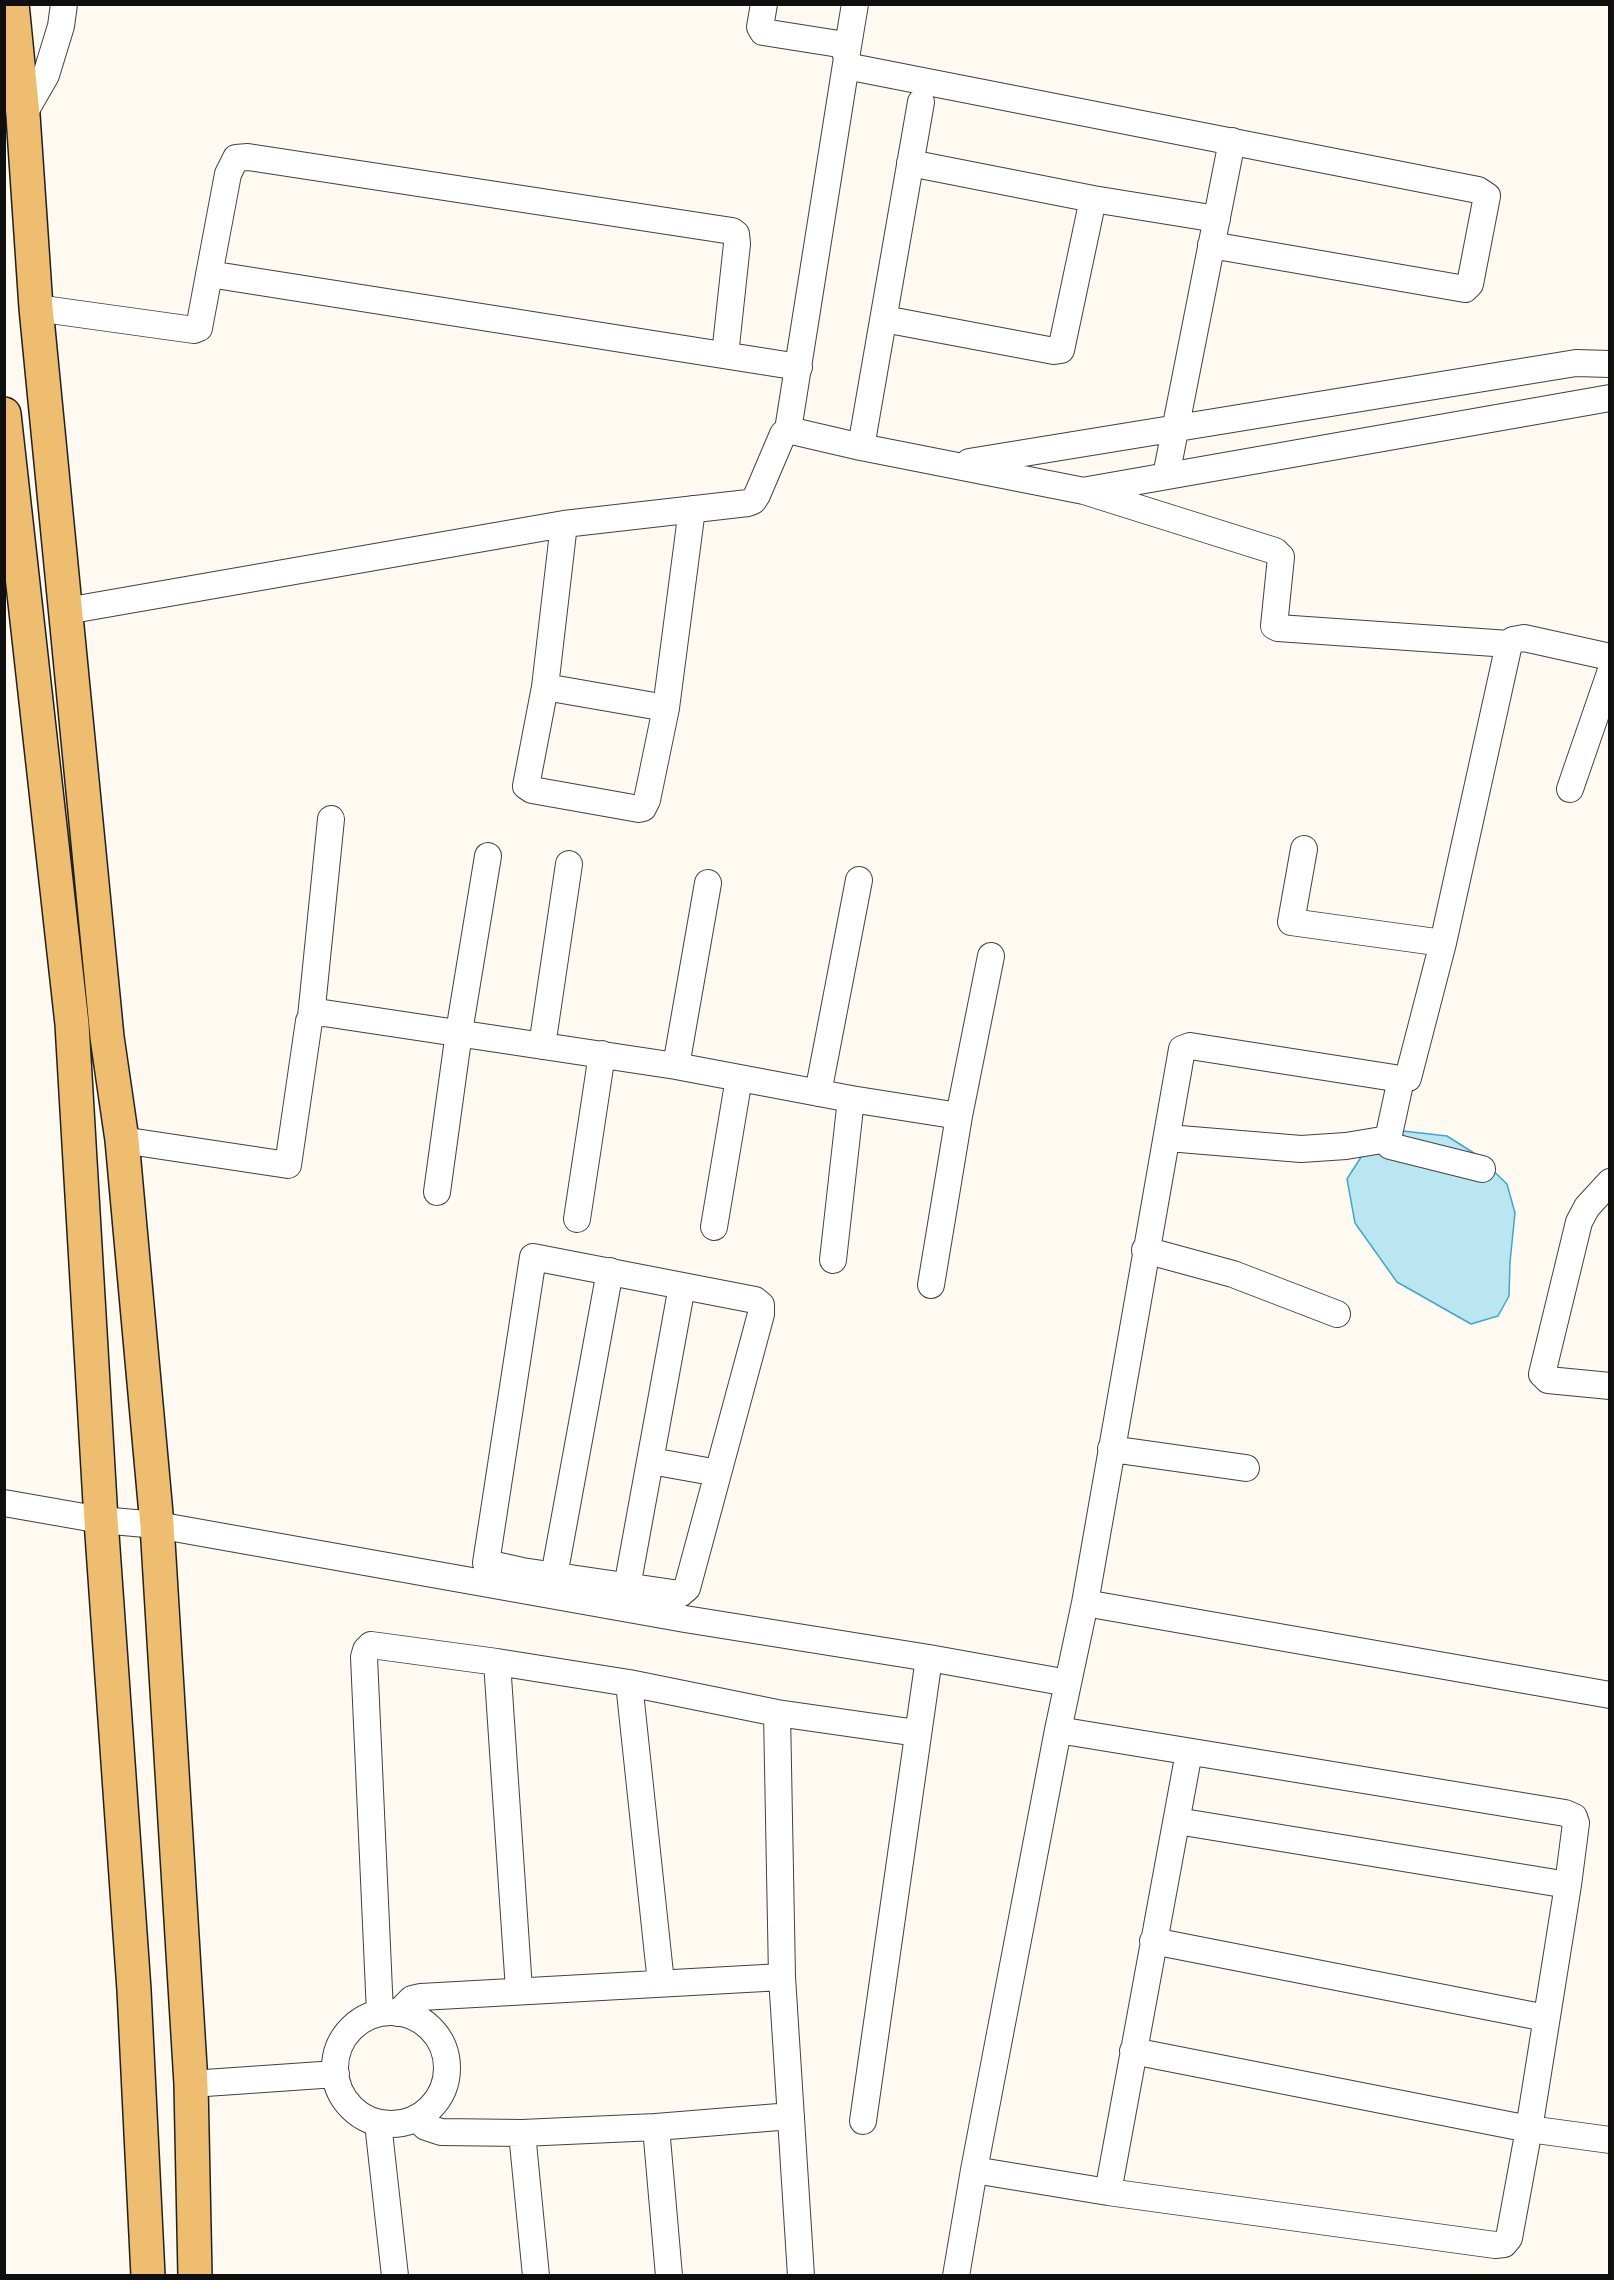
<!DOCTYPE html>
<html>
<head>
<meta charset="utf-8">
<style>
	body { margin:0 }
	#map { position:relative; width:1614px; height:2280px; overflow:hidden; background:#fefaf2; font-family:"IBM Plex Serif",serif }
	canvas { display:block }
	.frame { position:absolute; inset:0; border:6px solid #0f0f0f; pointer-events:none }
</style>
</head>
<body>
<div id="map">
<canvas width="1614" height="2280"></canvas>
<div class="frame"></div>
</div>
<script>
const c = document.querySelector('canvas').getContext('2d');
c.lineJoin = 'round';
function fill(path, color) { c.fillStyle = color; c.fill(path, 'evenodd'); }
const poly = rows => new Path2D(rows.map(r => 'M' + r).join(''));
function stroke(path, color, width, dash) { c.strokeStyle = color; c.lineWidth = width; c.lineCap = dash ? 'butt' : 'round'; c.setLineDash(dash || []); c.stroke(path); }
const water = poly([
	[1403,1131,1447,1136,1477,1155,1507,1184,1515,1213,1510,1262,1509,1296,1498,1316,1471,1324,1397,1282,1355,1223,1347,1179,1363,1154,1403,1131]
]);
const minor = poly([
	[764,4,760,27,763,32,839,44,843,46,847,58,788,430],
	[847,52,855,4],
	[846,66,1478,190,1487,196,1470,284,1465,289,1211,245],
	[23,115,46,75,61,26,64,4],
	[910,163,1093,199,1217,219],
	[209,274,799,367],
	[36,308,194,330,199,328,228,174,236,158,248,157,732,231,736,234,737,244,725,355],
	[884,319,1054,351,1061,350,1093,199],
	[861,447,921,102],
	[969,462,1576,363,1610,364],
	[1166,476,1232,141],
	[1088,490,1610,398],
	[564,524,545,687,526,786,532,790,639,809,643,808,647,800,666,708,692,509],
	[66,611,564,524,748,503,753,501,757,495,783,434,788,430,861,447,1084,491,1275,551,1281,557,1274,626,1278,628,1509,644],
	[545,687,666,708],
	[1570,789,1610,673],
	[1304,849,1291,922,1443,943],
	[311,1017,331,819],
	[542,1046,569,864],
	[676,1066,708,883],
	[1401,1079,1388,1139,1390,1146,1482,1169],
	[818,1093,859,880],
	[1168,1138,1301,1149,1346,1146,1388,1139],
	[122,1140,288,1165,309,1021,314,1014,324,1013,676,1066,851,1099,959,1116],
	[1610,1182,1587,1207,1579,1222,1542,1374,1548,1380,1610,1386],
	[437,1192,459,1032,488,856],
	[577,1219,602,1054],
	[714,1227,739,1078],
	[1145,1250,1233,1274,1337,1314],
	[533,1257,755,1300,761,1305,761,1314,687,1588,680,1594,522,1571,486,1563,533,1257],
	[833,1260,851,1099],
	[931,1285,959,1116,991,956],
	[1111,1449,1246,1468],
	[651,1461,718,1473],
	[4,1503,101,1520,157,1525,685,1619,929,1658,1068,1683],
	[554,1576,610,1271],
	[627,1587,682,1286],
	[1085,1603,1610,1695],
	[497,1662,519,1990],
	[629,1683,661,1983],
	[777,1713,782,1977,801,2276],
	[1177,1821,1568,1885],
	[1153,1941,1546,2018],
	'335 2068a56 56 0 1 1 112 0a56 56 0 1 1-112 0Z',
	[380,2013,364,1657,366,1650,371,1645,497,1662,629,1683,777,1713,917,1733],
	[398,2013,412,1999,421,1997,782,1977],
	[1133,2051,1529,2129,1610,2140],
	[191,2084,336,2074],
	[416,2118,426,2127,441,2132,522,2133,656,2127,791,2116],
	[863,2121,929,1658],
	[378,2123,395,2276],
	[656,2127,669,2276],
	[522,2133,536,2276],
	[974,2170,1108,2192,1495,2245,1504,2244,1509,2238,1529,2129,1568,1885,1576,1823,1574,1817,1565,1813,1058,1730],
	[1108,2192,1189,1752],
	[956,2276,974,2170,1058,1730,1085,1603,1182,1049,1190,1046,1401,1079,1408,1078,1443,943,1509,644,1513,640,1524,638,1610,657]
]);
const major = poly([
	[12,4,23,115,36,308,107,1037,122,1140,157,1525,191,2084,195,2276],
	[4,414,72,1024,101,1520,134,1990,148,2276]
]);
fill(water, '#bae6f2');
stroke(water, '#45a6c5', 1.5);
stroke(minor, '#424242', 28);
stroke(major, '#202020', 36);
stroke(minor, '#fff', 26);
stroke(major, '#efbd70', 33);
</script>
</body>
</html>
